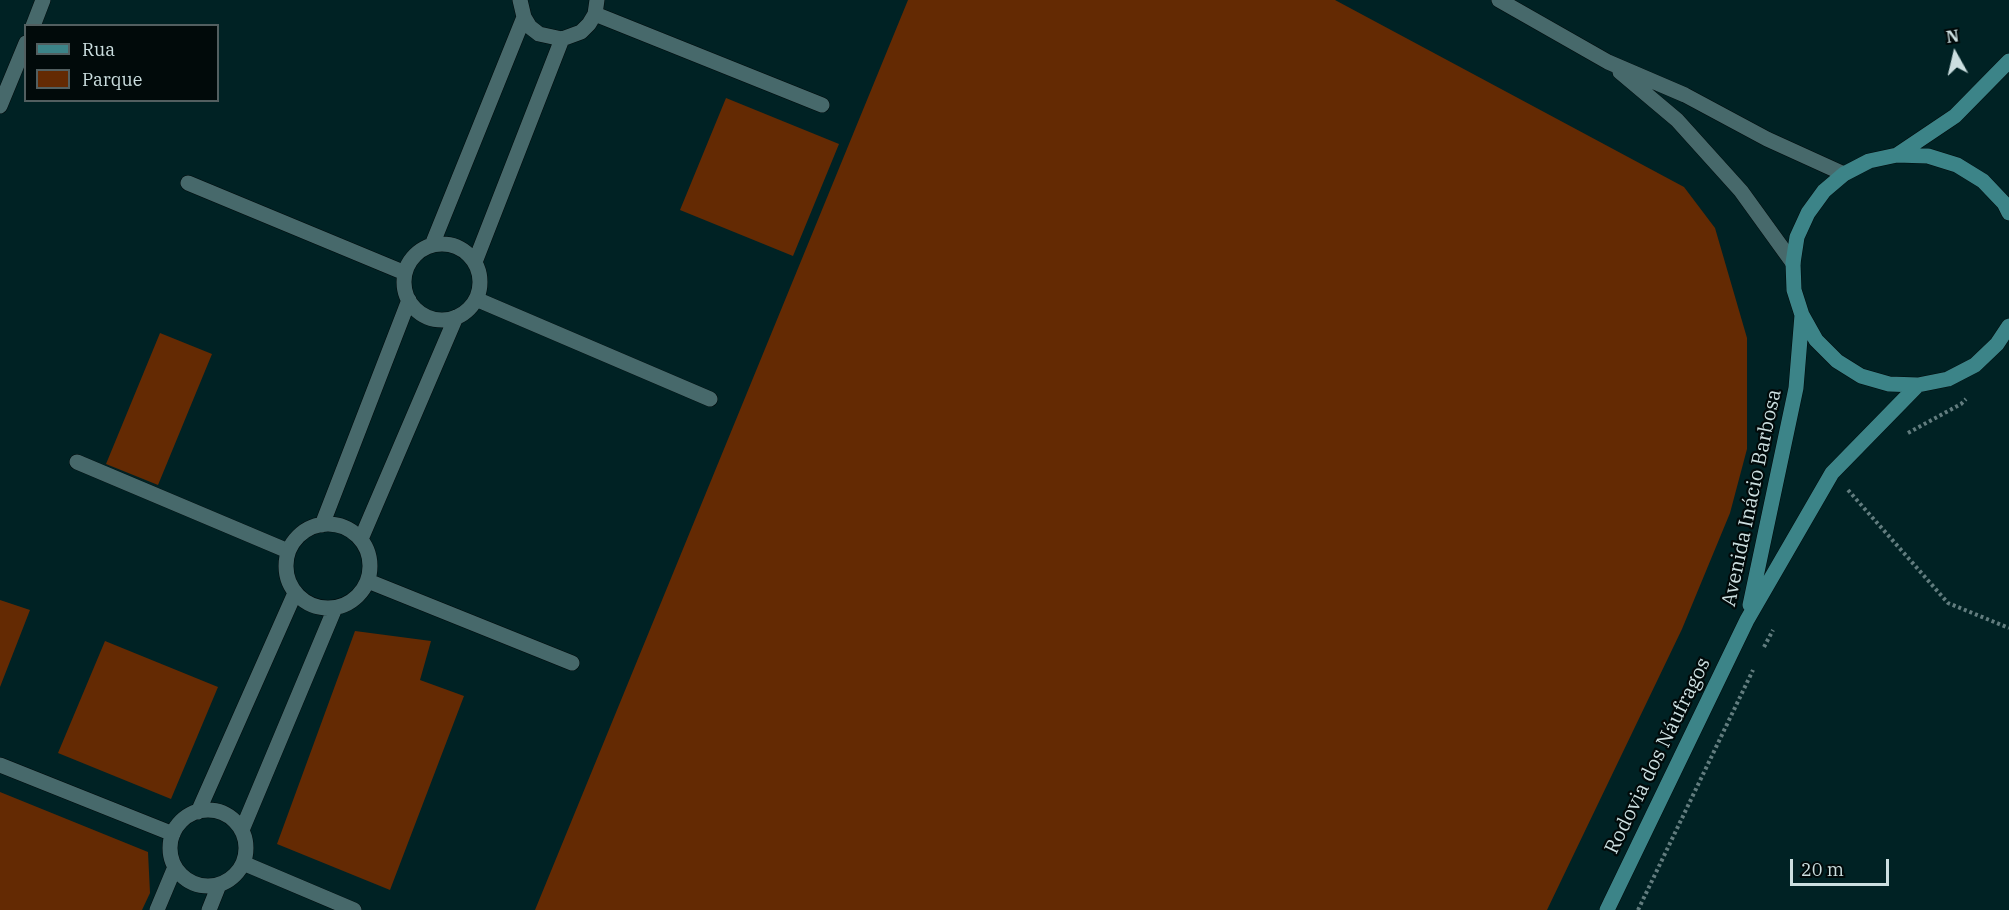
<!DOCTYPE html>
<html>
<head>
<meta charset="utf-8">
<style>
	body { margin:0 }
	#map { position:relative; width:2009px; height:910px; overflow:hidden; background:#002224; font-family:"IBM Plex Serif",serif }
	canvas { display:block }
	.legend { position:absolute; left:24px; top:24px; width:195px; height:78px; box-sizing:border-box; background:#010a0a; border:2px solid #525f60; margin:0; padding:8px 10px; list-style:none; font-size:18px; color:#ccdfe0 }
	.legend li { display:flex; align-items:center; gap:12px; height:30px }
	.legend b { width:30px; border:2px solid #525f60 }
	.north { position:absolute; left:1925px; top:24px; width:60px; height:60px; -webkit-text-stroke:4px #010a0a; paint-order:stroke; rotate:352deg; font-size:16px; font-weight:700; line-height:24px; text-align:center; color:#ccdfe0 }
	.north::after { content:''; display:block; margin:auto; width:21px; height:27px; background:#ccdfe0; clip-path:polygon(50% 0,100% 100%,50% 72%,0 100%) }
	.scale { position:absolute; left:1790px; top:859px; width:99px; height:27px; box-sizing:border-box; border:3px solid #ccdfe0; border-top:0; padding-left:8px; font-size:18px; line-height:21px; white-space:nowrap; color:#ccdfe0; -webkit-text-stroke:4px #010a0a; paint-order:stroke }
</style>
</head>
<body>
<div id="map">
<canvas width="2009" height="910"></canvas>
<ul class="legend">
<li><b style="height:8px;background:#3c8488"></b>Rua</li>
<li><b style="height:16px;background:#642a03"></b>Parque</li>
</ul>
<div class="north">N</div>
<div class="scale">20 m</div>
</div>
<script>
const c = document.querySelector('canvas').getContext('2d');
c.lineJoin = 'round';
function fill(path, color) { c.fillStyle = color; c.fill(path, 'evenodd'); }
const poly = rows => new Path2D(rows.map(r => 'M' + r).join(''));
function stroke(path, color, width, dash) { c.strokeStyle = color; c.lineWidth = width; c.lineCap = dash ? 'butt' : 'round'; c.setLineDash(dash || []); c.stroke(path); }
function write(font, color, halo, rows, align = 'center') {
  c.font = font + ' "IBM Plex Serif",serif'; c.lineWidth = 4.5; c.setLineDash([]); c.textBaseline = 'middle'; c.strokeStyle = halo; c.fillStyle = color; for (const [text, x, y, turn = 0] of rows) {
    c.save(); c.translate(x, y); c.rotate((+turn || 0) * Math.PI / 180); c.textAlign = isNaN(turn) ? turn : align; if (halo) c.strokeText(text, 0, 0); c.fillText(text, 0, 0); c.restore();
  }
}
const green = poly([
	[908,0,1335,0,1684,187,1715,228,1747,338,1747,449,1730,513,1682,629,1547,910,535,910],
	[726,98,839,144,793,256,680,210],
	[160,333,212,354,158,485,106,464],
	[0,600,30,610,0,687],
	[355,631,431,641,420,680,464,696,390,890,277,844],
	[105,641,218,687,171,799,58,753],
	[0,792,148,852,150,893,142,910,0,910]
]);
const path = poly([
	[1908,433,1961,404,1966,399],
	[1848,490,1948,603,2009,628],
	[1764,647,1773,630],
	[1638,910,1753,670]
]);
const service = poly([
	[520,0,524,17,530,27,539,34,562,39,581,32,589,24,595,14,597,0],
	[595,14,822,105],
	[33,26,43,0],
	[0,106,26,43],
	[188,183,405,273],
	'404 282a38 38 0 1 1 76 0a38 38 0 1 1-76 0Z',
	[432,245,524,17],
	[475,262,562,39],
	[476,299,710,399],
	[77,462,288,551],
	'286 566a42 42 0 1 1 84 0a42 42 0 1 1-84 0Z',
	[322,525,409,300],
	[361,539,456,317],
	[368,581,572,663],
	[0,765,173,834],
	'170 848a38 38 0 1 1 76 0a38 38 0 1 1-76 0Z',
	[198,812,295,593],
	[242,830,335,608],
	[243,863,354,910],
	[157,910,175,867],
	[209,910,219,885]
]);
const tertiary = poly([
	[1499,0,1608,62,1685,95,1767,139,1844,174],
	[1620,72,1677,120,1741,191,1793,263]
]);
const secondary = poly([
	[1897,155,1955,116,2009,61],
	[2009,213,2004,203,1983,181,1957,165,1928,156,1897,155,1869,161,1844,174,1824,191,1808,213,1797,237,1793,263,1794,290,1802,315,1816,340,1837,361,1861,376,1889,384,1918,385,1948,379,1975,365,1997,344,2009,326],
	[1750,605,1796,388,1802,315],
	[1607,910,1747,620,1832,473,1918,385]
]);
const streetNames = [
	["Avenida Inácio Barbosa",1752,498,-78],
	["Rodovia dos Náufragos",1658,756,-64]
];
fill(green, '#642a03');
stroke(service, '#000b0c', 16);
stroke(tertiary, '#000b0c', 16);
stroke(secondary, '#000b0c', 16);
stroke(path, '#627d7f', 4, [3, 3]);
stroke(service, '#47696b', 15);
stroke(tertiary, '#47696b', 15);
stroke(secondary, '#3c8488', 15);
write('20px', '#ccdfe0', '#010a0a', streetNames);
</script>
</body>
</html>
